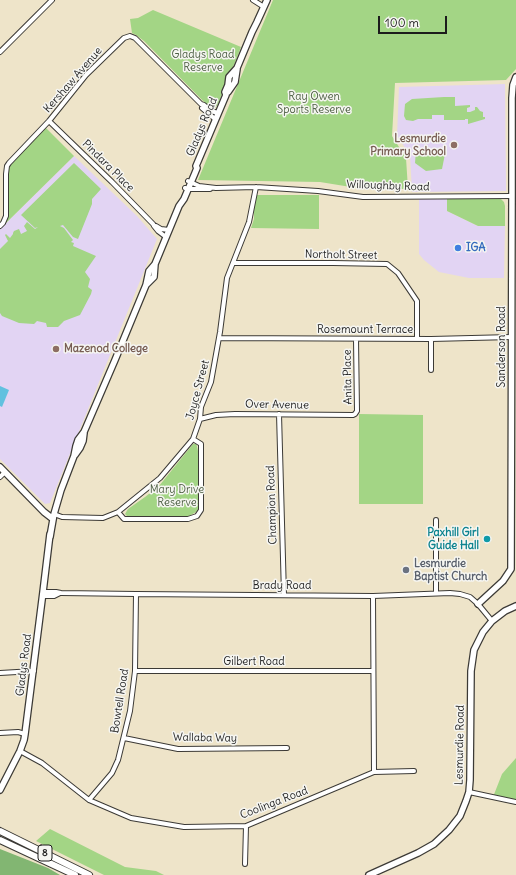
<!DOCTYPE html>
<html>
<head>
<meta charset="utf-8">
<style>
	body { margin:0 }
	#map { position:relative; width:516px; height:875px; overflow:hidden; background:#eee4c9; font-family:Delius,sans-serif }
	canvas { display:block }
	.scale { position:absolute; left:378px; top:16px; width:69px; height:18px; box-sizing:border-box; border:2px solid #1c1c1c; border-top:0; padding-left:5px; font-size:12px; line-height:14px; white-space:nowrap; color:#1c1c1c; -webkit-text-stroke:3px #f6f6f2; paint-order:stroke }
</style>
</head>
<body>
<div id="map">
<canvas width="516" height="875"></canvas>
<div class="scale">100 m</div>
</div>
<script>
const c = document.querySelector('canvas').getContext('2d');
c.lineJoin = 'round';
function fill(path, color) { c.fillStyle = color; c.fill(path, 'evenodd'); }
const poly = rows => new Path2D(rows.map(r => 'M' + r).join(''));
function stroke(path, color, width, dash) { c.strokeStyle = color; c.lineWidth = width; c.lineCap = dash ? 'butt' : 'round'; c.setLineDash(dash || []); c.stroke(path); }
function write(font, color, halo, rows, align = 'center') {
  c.font = font + ' Delius,sans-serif'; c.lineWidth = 3; c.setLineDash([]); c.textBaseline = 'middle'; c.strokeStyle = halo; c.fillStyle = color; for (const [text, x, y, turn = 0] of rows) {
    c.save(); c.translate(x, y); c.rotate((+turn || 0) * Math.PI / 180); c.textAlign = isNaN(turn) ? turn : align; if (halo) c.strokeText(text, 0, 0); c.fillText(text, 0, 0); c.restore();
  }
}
const built = poly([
	[505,84,506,191,412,192,410,155,397,136,399,87],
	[74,156,137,216,157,239,50,503,45,504,0,459,0,229],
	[419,198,446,199,447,199,447,211,478,226,505,226,504,278,469,278,439,272,424,260,419,254]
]);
const green = poly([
	[273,0,516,0,516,69,506,80,395,83,392,136,406,158,408,189,363,189,320,182,198,180],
	[153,10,241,47,234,65,226,76,226,84,218,104,215,108,210,108,144,41,136,35,132,33,130,19,138,18],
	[444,97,455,97,455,106,470,105,470,107,467,108,467,112,470,112,475,110,475,107,477,107,480,111,483,112,483,117,485,117,485,119,468,124,468,119,465,119,465,120,444,120,444,115,432,115,432,119,418,119,413,121,406,120,404,116,405,104,412,99],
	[46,128,74,156,5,224,7,167],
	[427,148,429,155,445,154,442,169,426,171,415,163,416,150],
	[74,163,101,189,92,199,92,204,78,239,73,237,63,225,60,226,64,228,73,240,71,242,74,243,73,246,96,256,85,272,90,279,88,287,92,290,91,294,80,315,64,321,58,327,47,327,46,323,37,321,34,324,19,323,2,316,0,313,0,249,8,241,5,235,6,234,10,238,13,234,13,233,14,231,19,229,21,234,27,231,24,226,27,222,35,229,38,227,35,228,21,215],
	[254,195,319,195,319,229,251,228,254,219],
	[447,199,501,199,504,202,505,206,505,226,478,226,447,211],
	[359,414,423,415,423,504,359,504],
	[193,444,196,444,197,446,198,451,198,509,196,512,189,516,127,516,125,514,128,509,145,497,159,486],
	[516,758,516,802,493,797,502,774],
	[50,829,125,867,156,871,164,875,104,875,36,841]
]);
const forest = poly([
	[0,849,48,868,60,875,0,875]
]);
const water = poly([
	[0,386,9,390,2,407,0,406]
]);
const street = poly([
	[253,0,264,7],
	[0,52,52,0],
	[202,108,215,119],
	[49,121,112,182,153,224,154,226,158,231,166,237],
	[188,181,199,186,216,188,256,187,318,191,363,197,512,196],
	[185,188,188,189,210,189],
	[0,226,3,223,6,216,6,174,7,166,9,163,49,121,86,75,124,38,130,36,135,38,201,104,204,105,211,111,218,113],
	[156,226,161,229,169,230],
	[233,263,333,263,387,264,398,273,417,301,417,338],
	[219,338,431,339,512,337],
	[431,370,431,339],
	[279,414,284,595],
	[200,419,216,415,235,414,353,415,355,414,357,411,356,339],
	[0,477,5,472],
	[118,512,124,519,188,519,197,516,201,510,201,444,193,439],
	[54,514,62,517,103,518,118,512,160,478,193,439,200,419,201,407,211,382,220,332,227,278,249,222,256,187],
	[436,520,436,593],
	[43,592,56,592,61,593,136,594,373,596,450,593,460,594,470,597,478,604,492,621],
	[43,596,54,596,60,593],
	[135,671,373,671],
	[0,673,34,671],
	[0,733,18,732,25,734],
	[124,738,178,749,287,748],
	[20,751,42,763,89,800,131,818,184,827,246,826,374,772,373,596],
	[374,772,414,771],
	[469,792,516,802],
	[89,800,112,773,118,760,130,711,135,671,136,594],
	[245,864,246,826]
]);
const secondary = poly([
	[228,92,235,82,237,69],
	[146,285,154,277,155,264],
	[75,455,80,448,83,441,84,433],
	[0,467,44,512,53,519],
	[50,537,51,531,54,514,61,490,74,456,76,446,78,440,84,432,115,360,146,285,149,271,155,264,179,206,184,199,195,173,197,168,196,166,226,95,225,92,228,85,229,77,237,68,252,32,257,22,267,0],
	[478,604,503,581,511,569,512,196,512,98,513,85,516,77],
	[0,790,20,751,24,740,25,734,43,592,50,534],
	[369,875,418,853,434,844,449,830,460,816,466,801,469,792,470,780,471,671,474,650,483,632,492,621,505,611,516,606]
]);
const primary = poly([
	[0,831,89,875],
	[0,840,75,875]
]);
const markers = [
	[454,145,4,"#8d6e63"],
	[458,248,4,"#3f7fe0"],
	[56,349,4,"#8d6e63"],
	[487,539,4,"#0f9aa8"],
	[406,570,4,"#6b7280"]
];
const shields = [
	[45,853,14]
];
const shieldNames = [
	["8",45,853]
];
const parkNames = [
	["Gladys Road",203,55],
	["Reserve",203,68],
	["Ray Owen",314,97],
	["Sports Reserve",314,110],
	["Mary Drive",177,490],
	["Reserve",177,503]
];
const streetNames = [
	["Kershaw Avenue",73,80,-49],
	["Gladys Road",202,127,-67],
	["Pindara Place",108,166,45],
	["Willoughby Road",388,186,2],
	["Northolt Street",341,255,1],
	["Rosemount Terrace",365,330],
	["Sanderson Road",502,347,-90],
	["Anita Place",348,377,-91],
	["Joyce Street",198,390,-75],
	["Over Avenue",277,405,1],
	["Champion Road",272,505,-92],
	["Brady Road",282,586],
	["Gilbert Road",254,662],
	["Gladys Road",24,665,-83],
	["Bowtell Road",120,701,-81],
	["Wallaba Way",205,738,1],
	["Lesmurdie Road",460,745,-89],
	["Coolinga Road",274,803,-21]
];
const educationNames = [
	["Lesmurdie",446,139],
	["Primary School",446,152],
	["Mazenod College",64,349,"left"]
];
const shopNames = [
	["IGA",466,248]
];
const cultureNames = [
	["Paxhill Girl",479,533],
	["Guide Hall",479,546]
];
const worshipNames = [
	["Lesmurdie",414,564],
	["Baptist Church",414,577]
];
fill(built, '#e2d4f3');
fill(green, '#a3d585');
fill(forest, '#82b672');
fill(water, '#61c1df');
stroke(street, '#3c3a36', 6);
stroke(secondary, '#3c3a36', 8);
stroke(primary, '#3c3a36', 8);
stroke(street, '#fff', 4);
stroke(secondary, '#fff', 5.5);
stroke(primary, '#fff', 6);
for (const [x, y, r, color] of markers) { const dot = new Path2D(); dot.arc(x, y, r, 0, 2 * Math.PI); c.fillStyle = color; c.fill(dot); stroke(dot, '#f6f6f2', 1.5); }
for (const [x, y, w] of shields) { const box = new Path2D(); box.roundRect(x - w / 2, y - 8, w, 16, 3); c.fillStyle = '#f6f6f2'; c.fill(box); stroke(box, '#1c1c1c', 1); }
write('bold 10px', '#1c1c1c', null, shieldNames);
write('11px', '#4b5d41', '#f6f6f2', parkNames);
write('11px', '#1c1c1c', '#f6f6f2', streetNames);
write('bold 11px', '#785e54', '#f6f6f2', educationNames, 'right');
write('bold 11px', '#366cbe', '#f6f6f2', shopNames, 'left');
write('bold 11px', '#0d838f', '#f6f6f2', cultureNames, 'right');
write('bold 11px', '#5b616d', '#f6f6f2', worshipNames, 'left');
</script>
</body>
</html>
